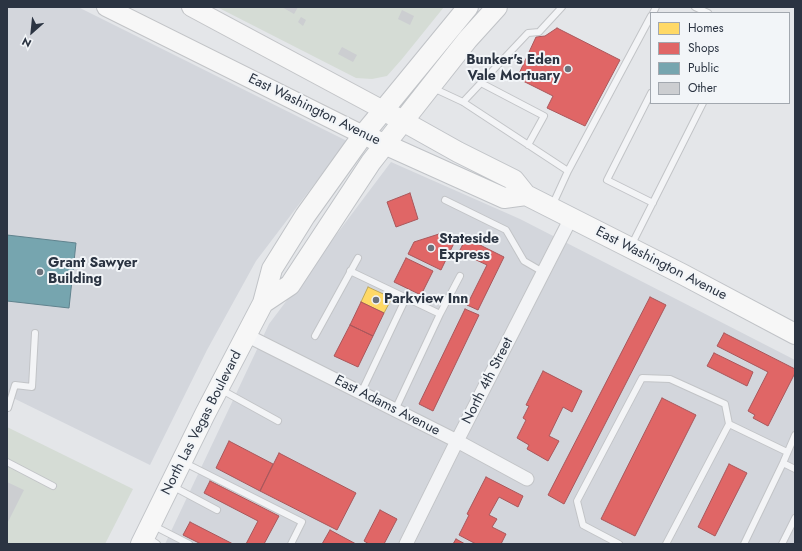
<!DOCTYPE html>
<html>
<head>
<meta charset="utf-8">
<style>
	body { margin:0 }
	#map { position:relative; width:802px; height:551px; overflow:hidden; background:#e4e6e9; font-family:Jost,sans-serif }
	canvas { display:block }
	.frame { position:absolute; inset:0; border:8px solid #2b3442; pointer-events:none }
	.legend { position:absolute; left:650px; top:12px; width:140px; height:92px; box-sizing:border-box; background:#f2f5f8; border:1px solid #a2a8af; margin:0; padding:5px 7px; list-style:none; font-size:12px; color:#2b3442 }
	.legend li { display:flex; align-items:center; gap:8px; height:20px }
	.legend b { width:20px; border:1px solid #a2a8af }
	.north { position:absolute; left:12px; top:12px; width:40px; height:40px; -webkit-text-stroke:3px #f2f5f8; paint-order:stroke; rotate:207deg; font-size:11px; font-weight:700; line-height:16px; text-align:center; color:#2b3442 }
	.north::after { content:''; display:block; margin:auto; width:14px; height:18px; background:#2b3442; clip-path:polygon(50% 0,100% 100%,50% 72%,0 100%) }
</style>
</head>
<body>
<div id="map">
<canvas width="802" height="551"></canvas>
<div class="frame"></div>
<ul class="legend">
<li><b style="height:11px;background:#ffd966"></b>Homes</li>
<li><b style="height:11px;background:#e06666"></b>Shops</li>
<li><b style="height:11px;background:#76a5af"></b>Public</li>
<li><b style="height:11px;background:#ccced1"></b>Other</li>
</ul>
<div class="north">N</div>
</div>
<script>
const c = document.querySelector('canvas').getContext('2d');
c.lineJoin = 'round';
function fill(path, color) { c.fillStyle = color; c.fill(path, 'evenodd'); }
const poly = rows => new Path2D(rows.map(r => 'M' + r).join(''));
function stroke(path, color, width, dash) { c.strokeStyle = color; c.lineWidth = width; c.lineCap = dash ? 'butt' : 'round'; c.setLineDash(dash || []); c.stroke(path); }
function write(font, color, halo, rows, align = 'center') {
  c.font = font + ' Jost,sans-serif'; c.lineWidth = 4; c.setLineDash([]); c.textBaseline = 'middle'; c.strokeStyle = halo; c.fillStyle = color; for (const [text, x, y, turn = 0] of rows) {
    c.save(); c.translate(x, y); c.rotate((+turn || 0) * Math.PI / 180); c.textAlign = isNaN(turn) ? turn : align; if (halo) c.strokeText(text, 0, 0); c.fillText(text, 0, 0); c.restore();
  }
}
const built = poly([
	[7,7,78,7,347,141,256,261,207,350,150,465,7,395],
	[391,162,520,219,795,360,795,544,165,544,269,324]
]);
const green = poly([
	[217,7,444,7,402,59,387,76,372,79,356,78],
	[7,427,133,489,105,544,7,544]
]);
const homes = poly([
	[368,287,392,298,384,313,361,302,368,287]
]);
const shops = poly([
	[557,28,620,60,585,126,547,108,553,96,517,78,536,37,545,36,557,28],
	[410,193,418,219,396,227,387,202,410,193],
	[439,234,455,241,441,270,408,254,414,242,439,234],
	[466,238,504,257,478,310,467,305,487,265,459,252,466,238],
	[406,258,433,271,421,295,394,282,406,258],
	[650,297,666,305,564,504,548,495,650,297],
	[361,302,384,313,373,336,350,325,361,302],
	[465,309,479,315,433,411,419,404,465,309],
	[350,325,373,336,358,367,334,356,350,325],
	[724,333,795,369,795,373,768,426,753,418,755,415,748,411,768,372,717,346,724,333],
	[714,353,753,372,747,386,707,366,714,353],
	[543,371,582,391,572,412,563,407,549,436,559,441,548,461,527,449,529,445,517,438,526,420,523,418,529,406,526,405,543,371],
	[662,398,696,415,635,536,601,519,662,398],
	[229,441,273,464,260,491,216,468,229,441],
	[279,453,356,493,337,530,260,491,279,453],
	[729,464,747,473,715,536,698,527,729,464],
	[486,477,523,496,518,507,499,497,489,515,497,519,492,527,506,534,501,544,476,544,459,535,469,515,467,514,486,477],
	[210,481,279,516,264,544,246,544,258,521,204,493,210,481],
	[380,510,397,519,384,544,369,544,364,541,380,510],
	[190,522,233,544,201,544,183,535,190,522],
	[330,530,356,544,322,544,330,530],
	[456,539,465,544,453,544,456,539]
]);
const public = poly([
	[7,235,76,243,69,308,7,301,7,235]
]);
const building = poly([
	[282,7,298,7,294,14],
	[402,10,414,16,410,25,398,19],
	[301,17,306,20,303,26,298,22],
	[342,47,357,55,353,62,338,54],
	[7,482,24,490,8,522,7,521]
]);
const service = poly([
	[695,7,708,13],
	[653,13,656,7],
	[481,83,544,116,528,145],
	[433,88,463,102,568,171,552,206],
	[651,93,607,180,653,203],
	[463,102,528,33,539,32,562,7],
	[568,171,651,16],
	[445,200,506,230,524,261,543,272],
	[631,246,703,103],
	[350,271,440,314,395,410],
	[440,314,460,276],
	[315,336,358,258],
	[220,389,278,421],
	[361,393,406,298],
	[8,408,15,385,32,387,35,333],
	[7,462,53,486],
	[185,463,302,522,291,544],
	[783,463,795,469],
	[172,486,217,510],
	[152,525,189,544],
	[147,537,157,544],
	[619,544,583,525,577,501,642,378,670,379,725,404,729,424],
	[666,544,729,424,787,452],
	[744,544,783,463,795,435],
	[782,544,795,518]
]);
const minor = poly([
	[246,335,457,441,527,479],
	[406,544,457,441,571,218]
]);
const secondary = poly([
	[106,7,363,135],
	[191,7,383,110]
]);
const primary = poly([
	[383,110,458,152,514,180,526,195,682,274,795,334],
	[373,139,504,198,526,195],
	[263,303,290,285,371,162,430,87,468,39,497,7],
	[141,544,205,414,263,303,272,269,305,216,363,135,468,7]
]);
const markers = [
	[568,69,4,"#6c727c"],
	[431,248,4,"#6c727c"],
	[40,272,4,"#6c727c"],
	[376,300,4,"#6c727c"]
];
const poiNames = [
	["Bunker's Eden",560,61,"right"],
	["Vale Mortuary",560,77,"right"],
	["Stateside",439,240],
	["Express",439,256],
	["Grant Sawyer",48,264],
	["Building",48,280],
	["Parkview Inn",384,300]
];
const streetNames = [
	["East Washington Avenue",314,110,26],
	["East Washington Avenue",661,264,27],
	["North 4th Street",488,381,-63],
	["East Adams Avenue",387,406,27],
	["North Las Vegas Boulevard",202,423,-63]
];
fill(built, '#d3d6dc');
fill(green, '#d5dcd5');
fill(homes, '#ffd966');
stroke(homes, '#bfa85b', 1);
fill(shops, '#e06666');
stroke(shops, '#aa575b', 1);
fill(public, '#76a5af');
stroke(public, '#60838e', 1);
fill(building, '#ccced1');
stroke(service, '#c2c4c7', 8);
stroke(minor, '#c2c4c7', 15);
stroke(secondary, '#c2c4c7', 20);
stroke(primary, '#c0c3c7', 22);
stroke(service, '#f3f4f6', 6);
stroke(minor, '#f3f4f6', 13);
stroke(secondary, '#f7f7f7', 18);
stroke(primary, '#f7f7f7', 20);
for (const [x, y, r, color] of markers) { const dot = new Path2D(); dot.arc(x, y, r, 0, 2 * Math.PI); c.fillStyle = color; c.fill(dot); stroke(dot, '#f2f5f8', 1.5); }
write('bold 14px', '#2b3442', '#f2f5f8', poiNames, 'left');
write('14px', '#2b3442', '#f2f5f8', streetNames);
</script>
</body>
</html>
